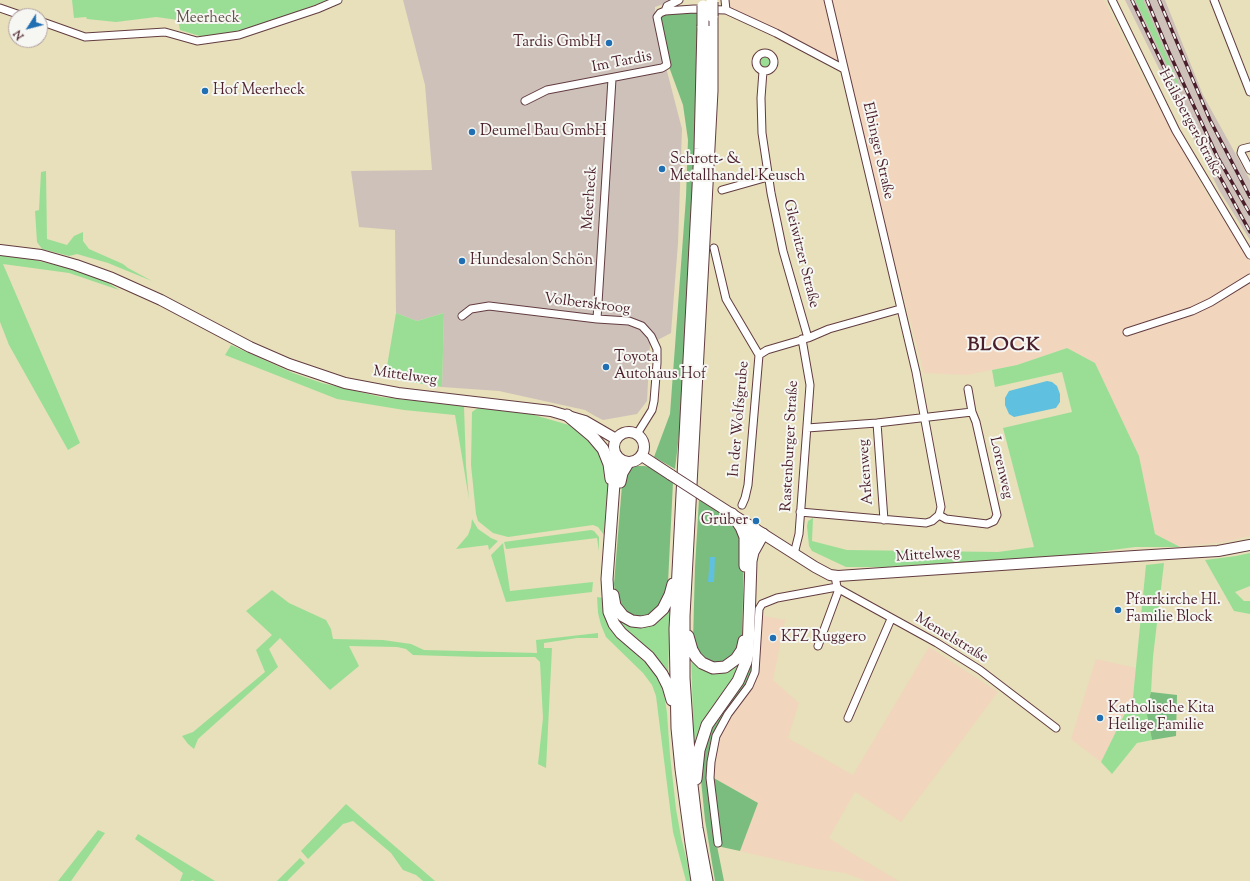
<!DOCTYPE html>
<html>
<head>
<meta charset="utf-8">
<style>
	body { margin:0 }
	#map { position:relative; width:1250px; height:881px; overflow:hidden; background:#e7e0ba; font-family:"Sorts Mill Goudy",serif }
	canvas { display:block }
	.north { position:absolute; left:8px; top:8px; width:40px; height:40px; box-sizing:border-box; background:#f6f6f2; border:1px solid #b1a0a2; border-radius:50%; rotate:234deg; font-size:11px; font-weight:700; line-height:16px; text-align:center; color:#4a1f2b }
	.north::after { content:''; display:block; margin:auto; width:14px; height:18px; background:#1f6fb2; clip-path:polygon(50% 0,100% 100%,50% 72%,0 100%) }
</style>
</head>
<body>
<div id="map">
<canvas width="1250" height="881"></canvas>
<div class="north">N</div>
</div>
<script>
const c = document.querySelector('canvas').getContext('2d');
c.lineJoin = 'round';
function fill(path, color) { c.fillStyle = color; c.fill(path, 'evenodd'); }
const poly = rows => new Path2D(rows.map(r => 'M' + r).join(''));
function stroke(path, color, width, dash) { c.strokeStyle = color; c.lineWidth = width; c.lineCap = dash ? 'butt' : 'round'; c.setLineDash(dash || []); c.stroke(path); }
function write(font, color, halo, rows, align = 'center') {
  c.font = font + ' "Sorts Mill Goudy",serif'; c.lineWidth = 4; c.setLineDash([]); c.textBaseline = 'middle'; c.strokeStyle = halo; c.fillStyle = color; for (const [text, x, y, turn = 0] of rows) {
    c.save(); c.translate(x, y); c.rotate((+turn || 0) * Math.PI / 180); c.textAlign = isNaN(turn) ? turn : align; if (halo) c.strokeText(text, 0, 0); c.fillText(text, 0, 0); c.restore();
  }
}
const built = poly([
	[721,0,1104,0,1143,78,1206,193,1250,261,1250,536,1224,542,1180,547,1155,534,1139,456,1095,363,1067,348,1017,365,966,375,924,373,844,69,776,32,722,12],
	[759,615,785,620,773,680,799,703,788,738,853,775,929,647,998,692,901,822,855,792,829,838,855,855,899,881,866,881,845,873,817,869,740,851,758,803,712,777,717,736,736,709],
	[1096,659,1136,668,1133,697,1101,762,1071,739]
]);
const industrial = poly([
	[403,0,675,0,655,7,655,25,682,129,678,243,671,333,650,344,647,401,637,414,603,420,595,416,585,410,499,391,442,387,444,313,417,321,396,313,395,230,359,227,351,171,432,170,425,85],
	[1125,0,1165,0,1203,95,1250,180,1250,240,1219,190]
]);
const green = poly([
	[72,0,328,0,275,20,231,34,206,38,180,30,178,20,156,17,116,22,87,19,86,17,74,18],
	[1135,0,1143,0,1179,85,1177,86],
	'759 62a6 6 0 1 1 12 0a6 6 0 1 1-12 0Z',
	[46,171,47,239,67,245,74,236,83,232,83,241,89,249,123,264,128,268,152,281,108,263,77,254,69,256,42,249,37,242,35,211,39,210,41,172],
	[0,255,30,259,68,268,104,280,119,290,69,273,3,264,80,443,68,450,9,345,0,322],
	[396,313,417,321,444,313,442,387,385,378],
	[231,345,293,373,322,383,381,397,464,406,466,466,469,499,455,415,404,410,337,399,225,355],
	[1067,348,1095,363,1139,456,1155,534,1180,547,1135,547,1066,556,888,567,846,567,812,551,809,546,807,526,808,521,813,518,812,541,847,550,998,552,1034,547,1003,428,1072,412,1062,372,995,387,992,370,1017,365],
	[479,407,527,413,569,425,579,431,594,445,600,454,607,475,608,486,604,535,598,527,593,525,508,537,493,533,478,521,476,514,471,465,472,412],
	[472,519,478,529,491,538,498,541,489,550,488,545,456,549,468,535,471,527],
	[591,530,594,531,599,537,599,551,597,538,506,549,504,542],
	[503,543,510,591,593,582,592,592,506,602,491,555],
	[1250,553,1250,586,1235,592,1244,601,1250,601,1250,614,1234,611,1205,560,1236,556],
	[1164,563,1153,657,1151,692,1146,710,1152,740,1137,743,1112,774,1101,762,1133,697,1146,565],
	[272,590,289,603,326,620,331,629,333,639,383,640,411,644,424,650,537,653,536,640,598,633,598,638,577,638,544,643,544,648,552,648,546,768,538,764,543,718,540,662,535,657,476,657,413,655,406,649,397,647,349,646,359,666,330,690,280,638,269,649,278,667,198,739,194,749,188,744,182,736,193,732,265,672,256,650,272,635,246,611],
	[597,597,603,598,611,628,618,638,648,665,656,675,663,687,667,713,670,755,676,809,681,837,692,881,686,881,673,832,656,696,652,685,643,673,606,637,601,625,598,613],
	[670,605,668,678,628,635,615,617],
	[691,654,743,658,740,667,694,749],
	[346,804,435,881,423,881,416,875,403,870,391,853,353,821,343,824,308,859,301,851],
	[98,830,105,833,71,881,58,881],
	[138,834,215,881,195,881,192,880,191,881,180,881,183,873,135,839],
	[300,858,305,863,287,881,277,881]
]);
const forest = poly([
	[699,12,699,81,683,401,675,469,654,457,670,414,686,197,688,140,683,105,668,64,659,20,665,13],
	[634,466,644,466,651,467,673,482,668,583,661,605,651,615,639,618,623,610,615,593,614,584,622,485,630,468],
	[699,499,721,512,735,525,744,551,742,639,737,653,722,664,714,663,701,656,693,641,695,567],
	[753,603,759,615,758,668,717,736,712,777,758,803,740,851,717,846,724,881,715,881,705,820,700,770,708,733,739,685],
	[1151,692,1177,695,1176,736,1152,740,1146,710]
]);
const water = poly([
	[1047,381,1052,382,1057,386,1060,394,1060,402,1056,408,1014,417,1009,414,1005,405,1005,398,1009,391],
	[710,557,715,557,714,582,708,582]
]);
const minor = poly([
	[725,0,726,10],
	[1112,0,1176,131,1250,255],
	[1214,0,1250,92],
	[0,8,23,16],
	[665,11,667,6,679,0],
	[40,21,85,37,165,32,197,41,239,35,317,9,338,0],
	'756 62a9 9 0 1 1 18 0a9 9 0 1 1-18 0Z',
	[763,71,761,98,762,133,771,193,783,251,808,338],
	[525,101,547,90,662,68,667,65,657,17,660,13,665,11,694,9,726,10,776,33,844,69],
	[1250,147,1242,149,1241,153,1250,170],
	[722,190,768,177],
	[714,248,726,299,759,355,748,485,745,498,742,505],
	[462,316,471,309,489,306,597,319,629,321,642,326,651,336,657,349,657,363,654,401,652,410,637,434],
	[597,319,612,79],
	[1127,332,1192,311,1211,302,1250,278],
	[759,355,767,350,808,338,829,329,900,309],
	[877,423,884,520],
	[807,428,877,423,972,412],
	[800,512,926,523,932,521,939,515,941,507,916,372,828,0],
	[939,515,946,519,987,524,994,521,997,515,976,422,972,412,968,389],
	[794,554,799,534,810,385,802,339],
	[835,576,837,587,839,589,937,643,980,670,1056,728],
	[818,646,839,589],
	[848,718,891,619],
	[718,843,710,778,711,762,716,736,728,714,749,686,755,672,759,609,762,604,777,598,837,587]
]);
const secondary = poly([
	[0,250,41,255,76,265,112,278,161,300,250,347,289,364,345,383,398,393,551,411,585,421,616,439],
	'614 447a15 15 0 1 1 30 0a15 15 0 1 1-30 0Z',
	[642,456,671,475],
	[702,495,815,567,830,575,838,576,1135,556,1218,551,1250,545]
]);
const trunk = poly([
	[567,415,592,436,603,449,609,464,611,479],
	[616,456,607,579,609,612,614,624,621,633,649,657,662,674,668,686,672,700],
	[620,482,622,473,628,463],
	[732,514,741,527,745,537,745,566],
	[746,544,749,537,755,529],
	[613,595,615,606,623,616,632,621,641,622,651,620,663,609,670,595,673,584],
	[688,636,692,650,696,657,702,663,713,668,725,667,736,659,742,650,744,641],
	[696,779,699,750,707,725,738,681,746,662,748,653,751,561,753,552,763,534],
	[697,881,691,843,681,769,677,728,675,629,700,149,703,26],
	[707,881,697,828,690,768,684,678,684,616,712,91,712,16]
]);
const rail = poly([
	[1132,0,1193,128,1250,232],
	[1147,0,1167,48,1217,156,1250,214],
	[1159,0,1210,120,1250,197]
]);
const secondaryBridge = poly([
	[671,475,702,495]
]);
const trunkBridge = poly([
	[712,2,712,16],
	[703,6,703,26]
]);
const markers = [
	[609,43,4,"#1f6fb2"],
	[205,91,4,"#1f6fb2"],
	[472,132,4,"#1f6fb2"],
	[662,169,4,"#1f6fb2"],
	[462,261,4,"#1f6fb2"],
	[606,367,4,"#1f6fb2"],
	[756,521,4,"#1f6fb2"],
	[1118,610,4,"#1f6fb2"],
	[773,638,4,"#1f6fb2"],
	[1100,718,4,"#1f6fb2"]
];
const parkNames = [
	["Meerheck",208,19]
];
const poiNames = [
	["Tardis GmbH",601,43,"right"],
	["Hof Meerheck",213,91],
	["Deumel Bau GmbH",480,132],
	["Schrott- &",670,160],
	["Metallhandel Keusch",670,177],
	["Hundesalon Schön",470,261],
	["Toyota",614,358],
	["Autohaus Hof",614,375],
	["Grüber",748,521,"right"],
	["Pfarrkirche Hl.",1126,601],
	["Familie Block",1126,618],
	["KFZ Ruggero",781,638],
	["Katholische Kita",1108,709],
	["Heilige Familie",1108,726]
];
const streetNames = [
	["Im Tardis",622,63,-11],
	["Heilsberger Straße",1189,123,62],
	["Elbinger Straße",877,151,77],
	["Meerheck",591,198,-86],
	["Gleiwitzer Straße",800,254,76],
	["Volberskroog",587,305,7],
	["Mittelweg",405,377,8],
	["In der Wolfsgrube",740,419,-85],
	["Rastenburger Straße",791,446,-87],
	["Lorenweg",1000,468,77],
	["Arkenweg",867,472,-94],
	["Mittelweg",928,556,-4],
	["Memelstraße",951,639,31]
];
const districtNames = [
	["BLOCK",1004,347]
];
fill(built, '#f1d5bd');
fill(industrial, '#cec1ba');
fill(green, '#9ade96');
fill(forest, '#7bbd7f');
fill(water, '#60c0df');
stroke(minor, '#623c40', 9);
stroke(secondary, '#623c40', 12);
stroke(trunk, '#623c40', 13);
stroke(minor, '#fff', 7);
stroke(secondary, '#fff', 10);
stroke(trunk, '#fff', 11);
stroke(rail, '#4a1f2b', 3.5);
stroke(rail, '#f6f6f2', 2, [6]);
stroke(secondaryBridge, '#623c40', 12, []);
stroke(trunkBridge, '#623c40', 13, []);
stroke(secondaryBridge, '#fff', 10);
stroke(trunkBridge, '#fff', 11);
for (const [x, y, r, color] of markers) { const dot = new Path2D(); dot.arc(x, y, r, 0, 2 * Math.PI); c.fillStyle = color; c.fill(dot); stroke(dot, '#f6f6f2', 1.5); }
write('15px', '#5e4f46', '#f6f6f2', parkNames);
write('15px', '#4a1f2b', '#f6f6f2', poiNames, 'left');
write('15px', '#4a1f2b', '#f6f6f2', streetNames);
c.letterSpacing = '1px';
write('bold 19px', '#4a1f2b', '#f6f6f2', districtNames);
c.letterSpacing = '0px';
</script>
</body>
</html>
